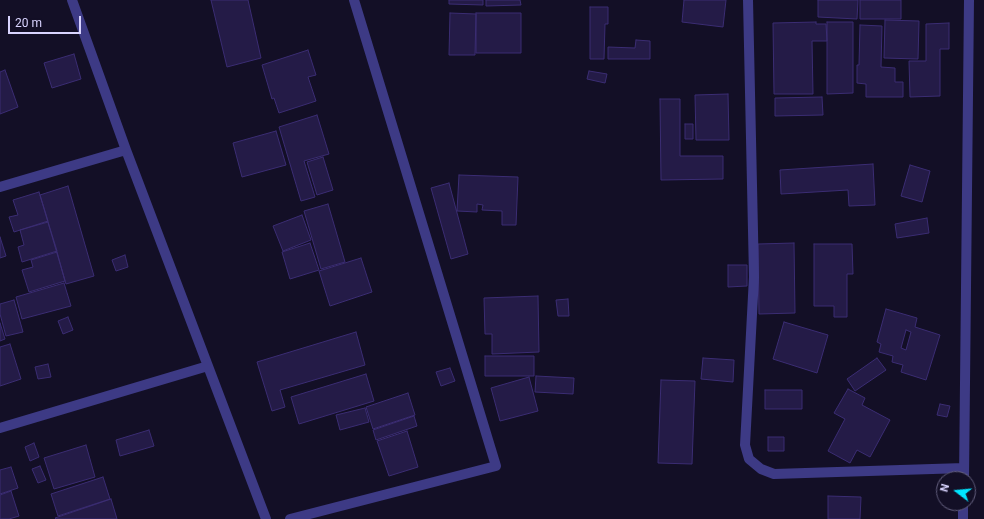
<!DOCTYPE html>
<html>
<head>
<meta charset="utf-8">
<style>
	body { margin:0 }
	#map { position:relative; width:984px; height:519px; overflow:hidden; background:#130f26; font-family:Roboto,sans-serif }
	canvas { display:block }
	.north { position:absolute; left:936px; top:471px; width:40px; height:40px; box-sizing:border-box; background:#130f26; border:1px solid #625e7d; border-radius:50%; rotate:286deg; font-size:11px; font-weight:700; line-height:16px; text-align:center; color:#d9d4ff }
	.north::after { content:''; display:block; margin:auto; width:14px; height:18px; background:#00e5ff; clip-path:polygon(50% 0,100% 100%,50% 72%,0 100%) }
	.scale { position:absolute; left:8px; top:16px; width:73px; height:18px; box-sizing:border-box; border:2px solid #d9d4ff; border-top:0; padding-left:5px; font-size:12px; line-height:14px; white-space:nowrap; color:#d9d4ff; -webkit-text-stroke:3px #130f26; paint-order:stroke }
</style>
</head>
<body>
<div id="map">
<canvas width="984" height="519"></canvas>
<div class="north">N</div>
<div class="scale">20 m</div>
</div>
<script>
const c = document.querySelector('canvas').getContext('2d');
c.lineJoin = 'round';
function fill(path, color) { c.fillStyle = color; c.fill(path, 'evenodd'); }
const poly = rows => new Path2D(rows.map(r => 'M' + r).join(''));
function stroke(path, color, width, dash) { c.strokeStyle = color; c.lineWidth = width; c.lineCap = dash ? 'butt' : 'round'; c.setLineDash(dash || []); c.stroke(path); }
const building = poly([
	[211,0,248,0,261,58,227,67,211,0],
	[449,0,483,0,483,5,449,4,449,0],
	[486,0,520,0,521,5,486,6,486,0],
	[684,0,726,0,723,27,682,22,684,0],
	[818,0,858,0,857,19,818,17,818,0],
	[860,0,901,0,901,19,860,19,860,0],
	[590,7,608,7,608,24,605,24,604,59,590,59,590,7],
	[450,13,476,14,475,55,449,55,450,13],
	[476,13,521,13,521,53,476,53,476,13],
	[885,20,919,21,918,59,884,58,885,20],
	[816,22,816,24,826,24,827,41,812,41,813,94,774,94,773,23,816,22],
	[827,22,853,22,853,93,827,94,827,22],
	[949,23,949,49,940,49,940,96,910,97,909,61,926,61,926,24,949,23],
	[860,25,882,26,881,67,895,68,895,82,903,82,903,97,866,97,866,84,857,83,857,65,859,65,860,25],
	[636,40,650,41,650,59,608,59,608,47,635,48,636,40],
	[308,50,316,75,308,77,316,101,279,113,274,98,272,99,262,65,308,50],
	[74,54,81,79,52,88,44,63,74,54],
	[5,70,18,107,0,114,0,72,5,70],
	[589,71,607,74,605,83,587,79,589,71],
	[728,94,729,140,696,140,695,95,728,94],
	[822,97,823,115,775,116,775,98,822,97],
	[660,99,680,99,680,156,723,156,723,179,661,180,660,99],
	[317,115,329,154,304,161,315,197,301,201,279,127,317,115],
	[685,124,693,124,693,139,685,139,685,124],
	[276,131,286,165,242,177,233,143,276,131],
	[323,157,333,190,317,195,307,162,323,157],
	[873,164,875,205,849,206,848,190,781,194,780,170,873,164],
	[910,165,930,171,922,202,901,196,910,165],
	[459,175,518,177,516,225,502,225,502,211,482,210,483,205,477,204,477,212,457,211,459,175],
	[449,183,468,254,451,259,431,188,449,183],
	[68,186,94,276,66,284,40,195,68,186],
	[39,192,48,221,14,232,9,217,18,215,13,200,39,192],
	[328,204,345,262,321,269,304,211,328,204],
	[302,215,311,240,283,251,273,226,302,215],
	[927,218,929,233,897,238,895,224,927,218],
	[48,222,57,251,22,262,18,247,24,245,20,230,48,222],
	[0,237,6,256,0,258,0,237],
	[310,243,319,270,290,279,282,252,310,243],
	[794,243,795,313,759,314,758,244,794,243],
	[814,244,852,244,853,274,847,274,847,317,834,317,834,306,814,306,814,244],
	[57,252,65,281,29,292,22,270,33,267,31,260,57,252],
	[125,255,128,267,116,271,112,260,125,255],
	[361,258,372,292,330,306,319,271,361,258],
	[728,265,747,265,747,286,728,287,728,265],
	[64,283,71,306,22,319,16,297,64,283],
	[538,296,539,352,492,354,492,334,485,334,484,298,538,296],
	[568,299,569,316,558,316,556,300,568,299],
	[14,300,23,332,6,336,0,314,0,304,14,300],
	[886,309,917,318,915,327,940,335,926,380,901,372,903,365,892,362,893,356,879,352,881,344,877,342,886,309],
	[906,330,911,332,906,350,901,348,906,330],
	[68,317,73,330,63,334,58,321,68,317],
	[784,322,828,335,817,373,773,359,784,322],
	[0,323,5,339,0,341,0,323],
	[356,332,365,365,280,390,285,407,272,411,257,362,356,332],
	[10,344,21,379,0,386,0,347,10,344],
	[485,356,534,356,534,376,485,376,485,356],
	[703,358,734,360,733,382,701,379,703,358],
	[877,358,886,370,855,391,847,379,877,358],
	[48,364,51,377,38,379,35,367,48,364],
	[450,368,455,381,441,386,436,372,450,368],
	[366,374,374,401,299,424,291,397,366,374],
	[536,376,574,378,573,394,535,392,536,376],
	[529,377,538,411,500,421,491,388,529,377],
	[661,380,695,381,692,464,658,463,661,380],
	[848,389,865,398,862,405,890,420,870,457,857,450,850,463,828,451,845,419,834,413,848,389],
	[765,390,802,390,802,409,765,409,765,390],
	[408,393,415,415,373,429,366,407,408,393],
	[940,404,950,406,947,417,937,415,940,404],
	[365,408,369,422,340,430,336,415,365,408],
	[414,416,417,426,376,440,373,430,414,416],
	[149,430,154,446,120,456,116,440,149,430],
	[407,431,418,467,389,476,377,441,407,431],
	[768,437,784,437,784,451,768,451,768,437],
	[34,443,39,457,30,461,25,447,34,443],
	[86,445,95,477,54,489,44,458,86,445],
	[40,466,46,480,38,483,32,469,40,466],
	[11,467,18,488,0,494,0,470,11,467],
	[103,477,110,499,58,516,51,494,103,477],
	[11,491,19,516,9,519,0,519,0,495,11,491],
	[828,496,861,497,860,519,828,519,828,496],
	[111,499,117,519,56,519,55,518,111,499]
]);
const minor = poly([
	[72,0,126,150,266,519],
	[748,0,754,277,745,445,749,459,761,469,774,474,964,468],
	[0,187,126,150],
	[0,428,208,366],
	[964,479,969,0],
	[290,519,496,466,354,0],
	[963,519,963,503]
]);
fill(building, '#241b47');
stroke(building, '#3b2d73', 1);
stroke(minor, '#3d3a85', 10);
</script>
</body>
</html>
